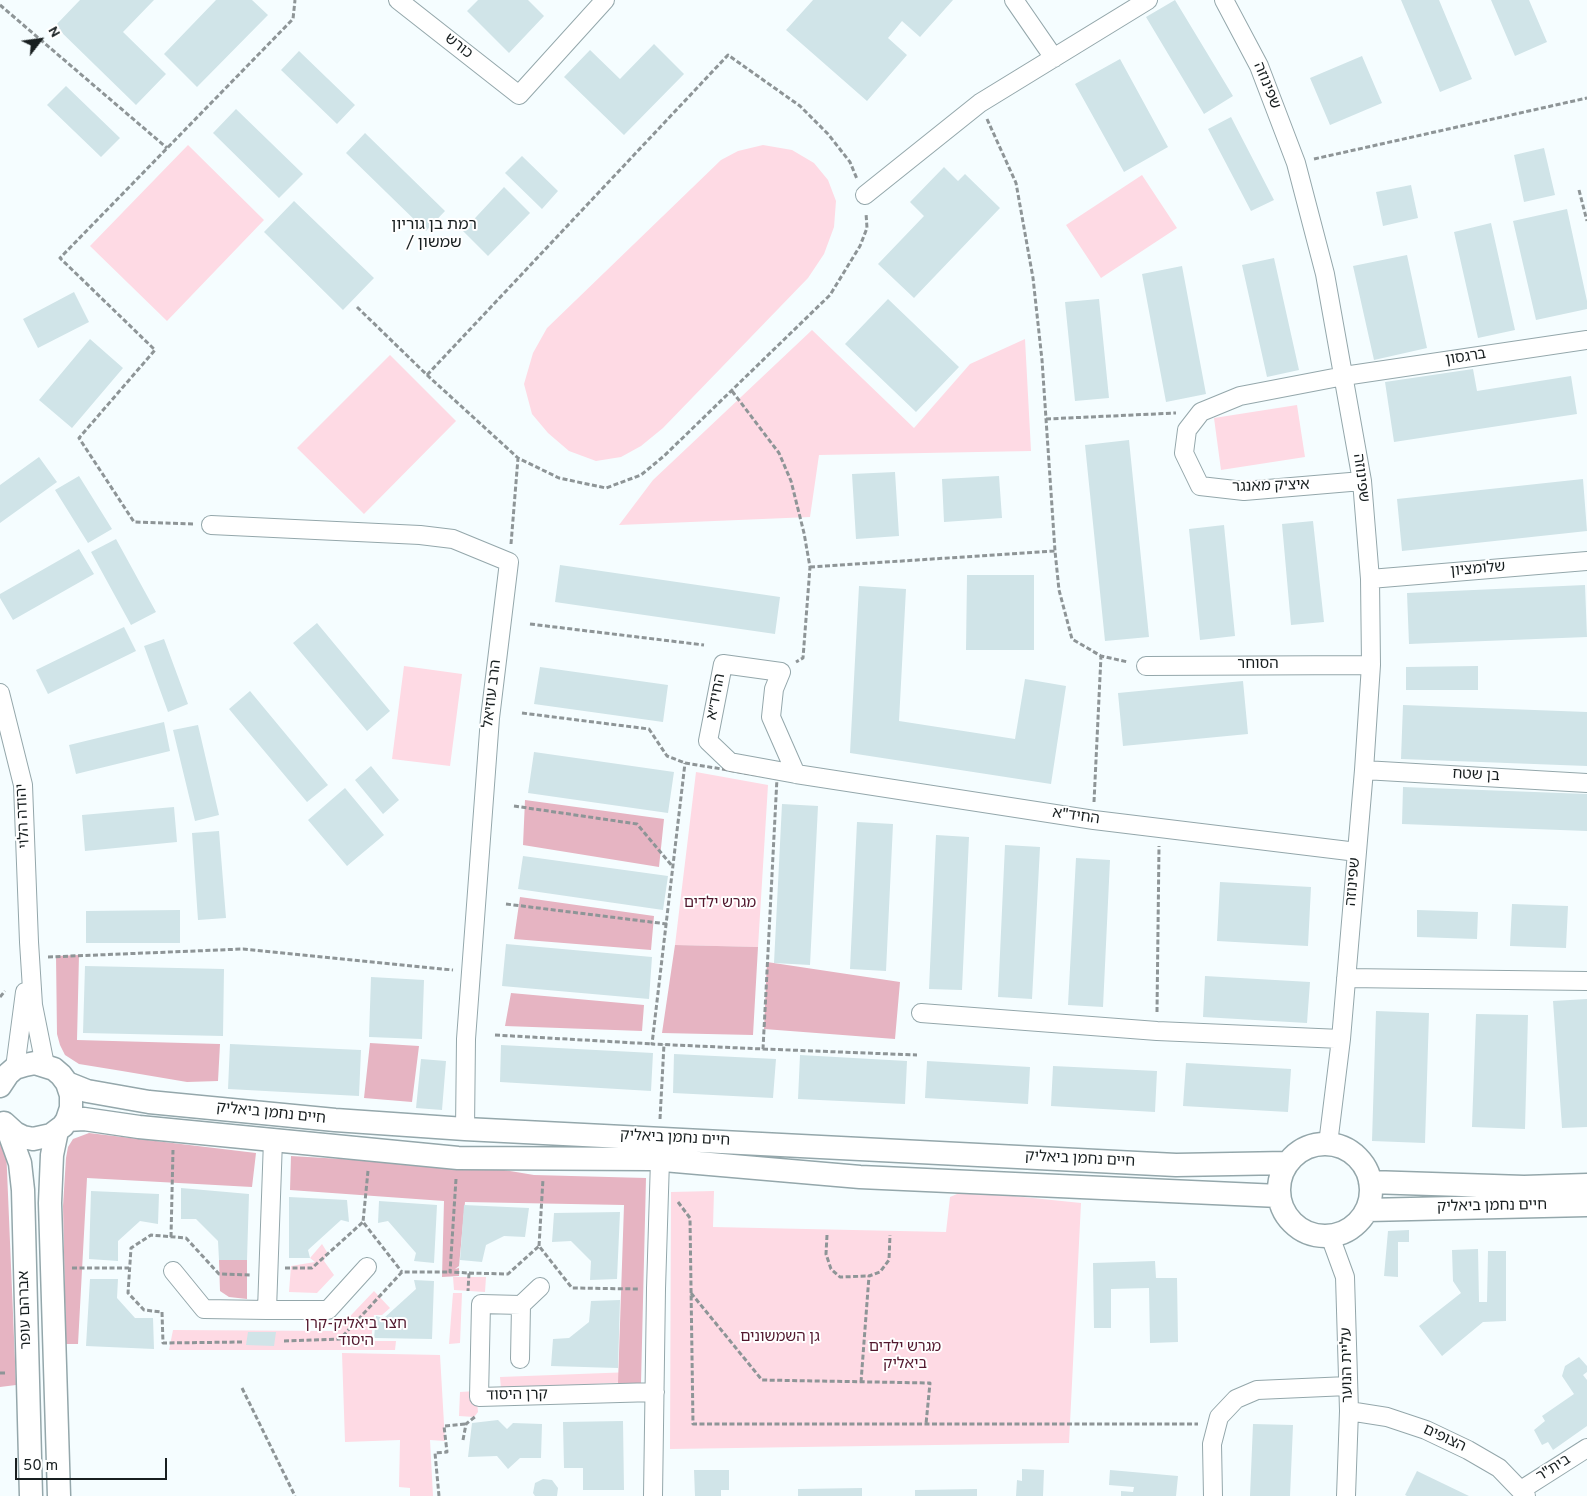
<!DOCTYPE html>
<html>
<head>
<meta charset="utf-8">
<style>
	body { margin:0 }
	#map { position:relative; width:1587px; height:1496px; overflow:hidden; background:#f5fdff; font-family:Overpass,sans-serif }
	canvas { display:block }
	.north { position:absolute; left:15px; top:15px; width:50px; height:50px; -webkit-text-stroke:4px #fff; paint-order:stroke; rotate:60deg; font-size:14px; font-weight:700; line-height:20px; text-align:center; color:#181f20 }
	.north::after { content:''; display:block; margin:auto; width:18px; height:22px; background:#181f20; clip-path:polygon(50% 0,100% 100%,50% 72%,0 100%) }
	.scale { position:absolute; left:15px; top:1458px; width:152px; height:22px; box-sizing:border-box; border:2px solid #181f20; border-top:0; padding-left:6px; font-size:15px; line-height:18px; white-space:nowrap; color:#181f20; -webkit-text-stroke:4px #fff; paint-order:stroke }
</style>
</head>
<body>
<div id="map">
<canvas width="1587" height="1496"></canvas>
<div class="north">N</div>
<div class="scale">50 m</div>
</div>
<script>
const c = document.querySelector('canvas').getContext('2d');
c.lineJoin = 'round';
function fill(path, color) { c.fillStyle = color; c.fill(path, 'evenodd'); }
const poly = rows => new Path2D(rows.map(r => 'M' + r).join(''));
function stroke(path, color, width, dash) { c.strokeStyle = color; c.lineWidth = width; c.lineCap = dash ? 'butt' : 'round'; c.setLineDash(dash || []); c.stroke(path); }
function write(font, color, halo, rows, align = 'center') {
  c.font = font + ' Overpass,"Noto Sans Hebrew",sans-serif'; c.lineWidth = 4; c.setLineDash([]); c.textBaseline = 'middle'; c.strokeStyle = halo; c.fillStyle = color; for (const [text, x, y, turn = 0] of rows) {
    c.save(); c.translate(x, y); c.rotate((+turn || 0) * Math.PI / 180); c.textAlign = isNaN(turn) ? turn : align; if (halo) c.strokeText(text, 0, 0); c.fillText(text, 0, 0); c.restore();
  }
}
const green = poly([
	[188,145,264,220,167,321,90,246],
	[763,145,792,150,814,163,828,180,836,201,834,227,824,254,808,278,663,428,641,446,621,457,596,461,569,451,548,433,532,414,524,384,533,353,547,328,721,160,738,151],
	[1142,175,1177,228,1101,278,1066,225],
	[812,330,914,428,970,364,1025,339,1031,451,819,455,810,517,619,525,653,480],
	[390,355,456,421,364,514,297,448],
	[1297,405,1305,457,1221,470,1214,418],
	[404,666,462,674,450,766,392,759],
	[696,772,768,785,758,947,675,945],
	[714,1191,713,1227,946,1232,950,1197,964,1191,1081,1203,1069,1443,670,1449,671,1192],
	[322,1244,327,1252,324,1261,334,1275,317,1293,289,1292,291,1266,315,1262,310,1258],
	[453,1277,486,1277,485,1292,454,1290],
	[374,1291,390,1308,382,1315,374,1315,371,1341,396,1341,395,1350,169,1350,173,1330,336,1331],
	[453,1293,462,1293,460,1343,449,1344],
	[342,1353,440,1355,445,1441,430,1440,433,1496,410,1496,410,1488,399,1487,400,1440,345,1442],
	[632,1372,632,1382,501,1389,500,1377],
	[476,1391,478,1412,474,1417,459,1416,460,1392]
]);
const forest = poly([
	[525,800,664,819,659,867,523,845],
	[520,897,654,916,651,950,514,939],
	[675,945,758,947,753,1035,662,1033],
	[79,955,77,1040,220,1044,218,1081,187,1082,122,1071,79,1064,65,1055,60,1045,57,1034,56,956],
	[767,962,900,982,895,1039,764,1029],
	[511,993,644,1005,642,1031,505,1026],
	[370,1043,419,1046,412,1102,364,1098],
	[89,1133,256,1153,252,1187,87,1178,78,1344,66,1344,63,1206,66,1158,68,1147,73,1139],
	[0,1134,6,1147,16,1385,0,1387],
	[291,1156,492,1168,534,1175,646,1178,641,1383,618,1383,624,1205,465,1202,459,1266,455,1269,459,1268,459,1276,442,1277,444,1201,290,1190],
	[219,1260,247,1260,247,1299,229,1297,220,1291]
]);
const building = poly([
	[80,0,154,0,123,32,166,74,136,105,55,26],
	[216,0,252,0,268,15,197,87,164,54],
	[478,0,528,0,544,16,509,53,467,11],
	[813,0,953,0,920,37,902,21,888,38,907,55,867,101,786,30],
	[1175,0,1233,96,1204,114,1146,17],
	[1401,0,1439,0,1472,79,1440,92],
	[1491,0,1529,0,1547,42,1515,56],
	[654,44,684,74,624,135,564,77,590,50,620,79],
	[299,51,355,105,337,124,281,70],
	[1362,56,1382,103,1330,125,1310,78],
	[1120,59,1168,147,1124,172,1075,84],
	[66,86,120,138,101,157,47,105],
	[236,109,303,174,279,198,213,133],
	[1231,117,1274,200,1251,211,1208,129],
	[365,133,445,211,426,231,346,153],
	[1544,148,1555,195,1524,202,1514,155],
	[522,156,558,191,542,209,505,173],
	[944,167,958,181,965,174,1000,208,914,298,878,264,924,216,910,202],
	[1411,185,1418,218,1383,226,1376,192],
	[504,187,530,213,488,256,463,231],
	[294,201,374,278,343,310,264,232],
	[1567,209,1587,301,1587,309,1536,320,1513,221],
	[1491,223,1515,330,1478,338,1454,232],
	[1407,255,1427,348,1374,360,1353,266],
	[1274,258,1299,370,1267,377,1242,265],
	[1182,266,1206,394,1166,402,1142,274],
	[74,292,89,322,38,348,23,319],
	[888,299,959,367,916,412,845,344],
	[1099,299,1109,398,1075,401,1065,302],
	[90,339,123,368,72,428,39,400],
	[1473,369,1477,391,1571,376,1577,414,1394,442,1385,382],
	[1129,440,1149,637,1105,641,1085,445],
	[39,457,57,482,0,523,0,485],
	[895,472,899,536,856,539,852,474],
	[79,476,112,529,88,543,55,490],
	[999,476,1002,518,944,522,942,479],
	[1583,479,1587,531,1402,551,1397,499],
	[1313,521,1324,622,1291,625,1282,524],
	[1224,525,1235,636,1200,640,1189,529],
	[116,539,156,612,131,625,91,552],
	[79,549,94,574,13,620,0,598,0,594],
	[560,565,780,597,775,634,555,602],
	[967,575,1034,575,1034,650,966,650],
	[1585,585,1587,637,1409,644,1407,593],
	[859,586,906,589,899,721,1015,739,1025,679,1066,686,1051,784,850,753],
	[317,623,390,711,367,731,293,643],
	[124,627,136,651,48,694,36,670],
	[164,639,188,704,168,712,144,646],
	[1478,666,1478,690,1406,690,1406,667],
	[540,667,668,685,663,722,534,704],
	[1243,681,1248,734,1123,746,1118,693],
	[250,691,328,785,307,802,229,709],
	[1403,705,1587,712,1587,766,1401,759],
	[164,722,170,751,76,774,69,745],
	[198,725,219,815,195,821,173,730],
	[534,752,674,772,668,813,528,793],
	[371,766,399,800,383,814,355,780],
	[1403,787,1587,794,1587,831,1402,824],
	[345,788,384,835,347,866,308,820],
	[782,804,818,806,810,965,774,963],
	[174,807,177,842,85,851,82,815],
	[857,822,893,824,886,971,850,969],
	[219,831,226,918,198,920,192,833],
	[936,835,969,837,962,990,929,989],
	[1005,845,1040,847,1032,999,998,997],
	[523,856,668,876,663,910,518,889],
	[1076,858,1110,860,1103,1007,1068,1005],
	[1220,882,1311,887,1308,946,1217,941],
	[1512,904,1568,906,1566,948,1510,946],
	[180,910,180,943,86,943,86,911],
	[1417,910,1478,912,1477,939,1417,937],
	[506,944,652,957,649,999,502,986],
	[85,966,224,969,223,1036,83,1033],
	[1205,976,1310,982,1307,1023,1203,1017],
	[371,977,424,980,422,1039,369,1037],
	[1587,999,1587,1127,1562,1128,1553,1001],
	[1376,1011,1429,1013,1425,1143,1372,1141],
	[1476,1014,1528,1015,1525,1129,1472,1127],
	[230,1044,361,1050,359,1096,228,1089],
	[501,1045,653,1053,651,1091,500,1082],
	[674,1054,776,1059,773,1098,673,1093],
	[800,1055,907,1061,905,1104,798,1099],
	[421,1059,446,1061,442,1110,416,1108],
	[927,1061,1030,1067,1028,1104,925,1098],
	[1186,1063,1291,1069,1288,1112,1183,1106],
	[1053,1066,1157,1071,1155,1112,1051,1106],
	[181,1188,249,1194,247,1260,219,1260,218,1241,196,1219,181,1219],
	[91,1191,159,1194,158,1224,140,1221,118,1241,118,1261,89,1259],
	[289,1197,347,1200,349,1222,341,1220,308,1250,310,1258,289,1258],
	[379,1201,437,1205,434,1263,414,1261,416,1253,388,1221,378,1223],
	[464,1205,529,1208,525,1237,504,1236,486,1245,482,1262,460,1260],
	[620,1212,617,1279,590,1280,591,1261,571,1241,552,1242,554,1213],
	[1409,1230,1409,1242,1398,1242,1398,1277,1384,1276,1388,1231],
	[1478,1249,1479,1302,1487,1302,1488,1251,1506,1251,1506,1321,1483,1322,1442,1356,1419,1326,1461,1293,1453,1281,1452,1250],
	[1155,1261,1156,1278,1177,1278,1178,1342,1150,1343,1149,1288,1111,1289,1111,1328,1094,1328,1093,1263],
	[90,1279,118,1279,117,1298,135,1318,153,1318,154,1349,86,1346],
	[414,1280,434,1281,432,1339,374,1338,376,1316,384,1318,416,1289],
	[620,1300,618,1368,551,1366,553,1339,569,1338,589,1322,591,1301],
	[248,1332,276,1332,274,1346,246,1345],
	[1579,1357,1587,1366,1587,1372,1583,1375,1587,1380,1587,1426,1553,1450,1548,1442,1542,1445,1534,1430,1545,1421,1542,1416,1574,1394,1562,1376,1565,1366],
	[498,1420,507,1429,513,1423,542,1424,541,1458,520,1458,508,1469,497,1456,468,1457,472,1423],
	[623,1421,624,1490,583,1490,583,1468,564,1468,563,1422],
	[1253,1424,1293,1425,1290,1496,1250,1496],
	[1022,1469,1044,1470,1043,1496,1016,1496,1017,1480,1022,1481],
	[694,1470,729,1470,729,1490,721,1490,721,1496,695,1496],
	[1110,1470,1178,1476,1176,1496,1121,1496,1121,1491,1133,1492,1134,1487,1109,1485],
	[1417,1471,1469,1496,1407,1496,1405,1495],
	[543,1479,552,1480,558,1488,557,1496,535,1496,533,1493,535,1483],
	[862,1488,862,1496,798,1496,798,1489],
	[977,1489,977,1496,915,1496,915,1490]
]);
const path = poly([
	[0,5,167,148],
	[987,119,1016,183,1033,278,1042,360,1055,551,1059,590,1072,639,1101,656,1128,662],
	[1314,159,1587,98],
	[1579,190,1587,221],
	[357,307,427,375,518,458,559,478,606,488,641,475,664,456,830,295,860,246,867,228,866,213],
	[427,375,728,55,800,106,828,134,850,162,857,179],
	[732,391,779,453,791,481,804,533,810,567,803,658,796,662],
	[1046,419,1176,413],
	[193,524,134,522,79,438,155,350,60,258,293,19,295,0],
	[511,544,518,458],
	[810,567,1055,551],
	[530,624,704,645],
	[522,713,649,729,667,756,685,763],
	[685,763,777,778,763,1049,652,1044,685,763],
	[1094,802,1101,656],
	[514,806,637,824,673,867],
	[506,904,667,924],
	[48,957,243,949,453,970],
	[0,997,5,991],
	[1157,1012,1159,846],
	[495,1035,654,1044],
	[763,1049,917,1055],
	[660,1119,664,1044],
	[368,1171,363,1222,402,1272],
	[456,1179,450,1272,469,1273,468,1291],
	[678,1202,690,1218,693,1424,1198,1424],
	[827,1235,826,1254,831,1269,840,1277,869,1276],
	[171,1237,173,1150],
	[539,1246,543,1179],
	[72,1268,129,1268],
	[285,1268,312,1268,363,1222],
	[469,1273,508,1274,539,1246,572,1288,639,1289],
	[691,1293,762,1380,930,1383,926,1424],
	[284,1341,340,1339,402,1272,450,1272],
	[242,1342,163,1343,162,1312,144,1310,128,1293,131,1248,151,1235,186,1238,219,1274,252,1275],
	[0,1373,7,1373],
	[861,1382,869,1276,880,1272,889,1260,890,1235],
	[242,1388,295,1496],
	[463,1440,466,1424,476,1416],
	[439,1496,435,1453,447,1452,444,1426,466,1424]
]);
const minor = poly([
	[398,0,519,95,605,0],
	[1014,0,1054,58],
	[1224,0,1259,66,1296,163,1325,274,1362,481,1370,579,1371,665,1364,770,1341,1039,1328,1144],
	[865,195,980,103,1148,0],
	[1362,481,1244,491,1200,486,1184,453,1187,430,1201,412,1240,396,1344,376,1587,340],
	[211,525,420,535,453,539,509,562,490,718,466,1039,465,1129],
	[1370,579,1587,561],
	[1146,666,1371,665],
	[0,693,23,785,29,942,33,1005,45,1065],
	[1364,770,1587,783],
	[796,774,771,717,774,689,781,672,723,664,708,741,730,762,796,774,1094,820,1357,852],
	[1346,978,1587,981],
	[921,1013,1157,1031,1341,1039],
	[15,1068,25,992],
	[273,1140,267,1310,328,1310,367,1267],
	[1330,1236,1345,1277,1349,1411,1346,1496],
	[173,1271,204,1309,267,1310],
	[540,1287,521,1305,481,1304,479,1397,655,1392],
	[520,1359,521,1305],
	[1349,1411,1387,1417,1426,1430,1468,1450,1499,1468,1526,1496],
	[1521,1490,1587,1448],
	[653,1496,656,1289,660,1160],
	[1213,1496,1212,1444,1219,1417,1236,1399,1257,1390,1348,1386]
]);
const tertiary = poly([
	[67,1083,87,1091,149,1102,335,1120,465,1129,1176,1165,1287,1163],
	[0,1086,8,1074,15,1068,25,1065,35,1063,54,1069,61,1075,67,1083,71,1095,71,1108,67,1120,63,1126,51,1135,33,1139,23,1137,15,1133,4,1123],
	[67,1120,84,1119,139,1127,458,1158,652,1159,860,1177,1279,1196],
	[7,1127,20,1163,23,1190,31,1496],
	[57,1131,52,1155,50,1203,59,1496],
	'1279 1190a46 46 0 1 1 92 0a46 46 0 1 1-92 0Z',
	[1370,1182,1524,1187,1587,1185],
	[1367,1210,1587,1205]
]);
const streetNames = [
	["כורש",458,47,38],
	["שפינוזה",1266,86,68],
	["ברגסון",1466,358,-9],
	["שפינוזה",1360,478,83],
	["איציק מאנגר",1271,487,-2],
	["שלומציון",1478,570,-5],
	["הסוחר",1258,665],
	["הרב עוזיאל",493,694,-83],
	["החיד״א",717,697,-79],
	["בן שטח",1476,776,3],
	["יהודה הלוי",24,816,-93],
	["החיד\"א",1076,817,8],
	["שפינוזה",1354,882,-85],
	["חיים נחמן ביאליק",271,1114,6],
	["חיים נחמן ביאליק",675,1139,3],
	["חיים נחמן ביאליק",1080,1160,3],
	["חיים נחמן ביאליק",1492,1207,-1],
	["אברהם עופר",26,1310,-92],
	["עליית הנוער",1348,1365,-91],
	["קרן היסוד",517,1396,-1],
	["הצופים",1444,1439,25],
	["בית\"ר",1554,1469,-32]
];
const parkNames = [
	["מגרש ילדים",720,904],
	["חצר ביאליק-קרן",356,1325],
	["היסוד",356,1342],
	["גן השמשונים",780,1338],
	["מגרש ילדים",905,1348],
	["ביאליק",905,1365]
];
const neighbourhoodNames = [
	["רמת בן גוריון",434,226],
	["/ שמשון",434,244]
];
fill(green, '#fedae4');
fill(forest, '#e6b4c2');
fill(building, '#d0e4e8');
stroke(minor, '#94a7ab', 20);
stroke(tertiary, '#94a7ab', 25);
stroke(path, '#8e9597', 3, [5, 2.5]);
stroke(minor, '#fff', 18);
stroke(tertiary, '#fff', 22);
write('15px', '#181f20', '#fff', streetNames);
write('15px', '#52182e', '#fff', parkNames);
write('16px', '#181f20', '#fff', neighbourhoodNames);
</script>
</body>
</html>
